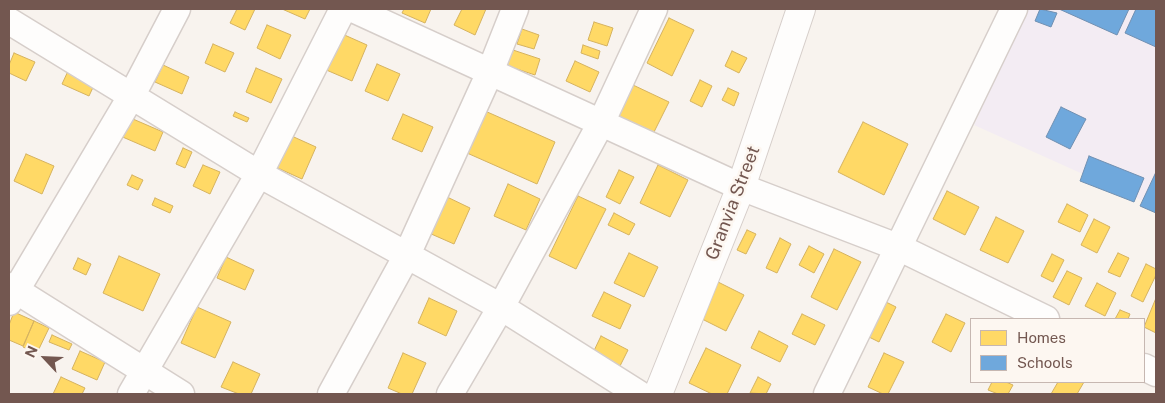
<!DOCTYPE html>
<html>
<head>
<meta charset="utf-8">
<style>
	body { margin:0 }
	#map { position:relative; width:1165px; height:403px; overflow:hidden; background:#f8f3ee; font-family:"Public Sans",sans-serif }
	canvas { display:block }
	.frame { position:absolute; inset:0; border:10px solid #735750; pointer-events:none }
	.legend { position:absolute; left:970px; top:318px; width:175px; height:65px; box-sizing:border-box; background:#fdf7f1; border:1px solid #c6b7b1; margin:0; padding:6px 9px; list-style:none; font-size:15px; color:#735750 }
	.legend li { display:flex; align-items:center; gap:10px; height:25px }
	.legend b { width:25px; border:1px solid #c6b7b1 }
	.north { position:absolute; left:20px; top:333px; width:50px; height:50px; -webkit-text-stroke:4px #fdf7f1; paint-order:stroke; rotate:295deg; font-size:14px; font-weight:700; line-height:20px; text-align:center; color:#735750 }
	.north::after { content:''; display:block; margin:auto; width:18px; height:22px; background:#735750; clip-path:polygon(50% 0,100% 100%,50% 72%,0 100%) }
</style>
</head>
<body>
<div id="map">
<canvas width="1165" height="403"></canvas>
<div class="frame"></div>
<ul class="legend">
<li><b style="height:14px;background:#ffd966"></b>Homes</li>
<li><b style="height:14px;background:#6fa8dc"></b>Schools</li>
</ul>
<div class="north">N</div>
</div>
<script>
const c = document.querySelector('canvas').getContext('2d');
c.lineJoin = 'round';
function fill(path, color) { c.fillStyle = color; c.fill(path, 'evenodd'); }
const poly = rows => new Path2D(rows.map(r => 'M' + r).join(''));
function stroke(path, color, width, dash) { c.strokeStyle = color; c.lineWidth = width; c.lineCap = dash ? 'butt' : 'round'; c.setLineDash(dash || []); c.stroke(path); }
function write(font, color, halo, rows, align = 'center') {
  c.font = font + ' "Public Sans",sans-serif'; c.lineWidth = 5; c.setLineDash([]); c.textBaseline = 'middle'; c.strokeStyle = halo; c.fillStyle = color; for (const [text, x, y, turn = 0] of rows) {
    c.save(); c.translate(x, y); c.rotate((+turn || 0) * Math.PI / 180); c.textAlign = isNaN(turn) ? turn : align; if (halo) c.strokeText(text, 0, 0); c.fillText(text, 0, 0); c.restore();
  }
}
const education = poly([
	[1027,9,1156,9,1156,207,974,125]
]);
const homes = poly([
	[237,9,255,9,245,30,230,23,237,9],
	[282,9,310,9,305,19,282,9],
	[404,9,431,9,425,23,402,13,404,9],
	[462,9,486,9,475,35,454,25,462,9],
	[669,18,694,30,672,76,647,63,669,18],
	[594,22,613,28,607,46,588,40,594,22],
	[267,25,291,35,280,59,257,48,267,25],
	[522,29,539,35,534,49,517,44,522,29],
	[340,33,367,45,352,81,324,69,340,33],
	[213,44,234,53,225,72,205,63,213,44],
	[583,45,600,51,598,59,581,53,583,45],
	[510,49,540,59,535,75,505,65,510,49],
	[732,51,747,58,739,73,725,66,732,51],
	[14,53,35,62,26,81,9,73,9,65,14,53],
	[575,61,599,72,590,92,566,81,575,61],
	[377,64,400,74,388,101,365,91,377,64],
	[163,65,189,77,182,94,155,82,163,65],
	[256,68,282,79,271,103,246,92,256,68],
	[69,69,96,81,89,96,62,84,69,69],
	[700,80,712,86,702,107,690,101,700,80],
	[633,85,669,102,652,136,616,119,633,85],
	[728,88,739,93,734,106,722,100,728,88],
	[485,111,555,142,537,184,467,153,485,111],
	[235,112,249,118,247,122,233,116,235,112],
	[403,114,433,127,422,152,392,139,403,114],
	[126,116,163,132,155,151,118,135,126,116],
	[863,122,908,144,884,195,838,172,863,122],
	[285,133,316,147,302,179,271,165,285,133],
	[183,148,192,152,185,168,176,164,183,148],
	[26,154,54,166,42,194,14,181,26,154],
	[203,165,220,172,210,194,193,186,203,165],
	[658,165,688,180,670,217,640,203,658,165],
	[619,170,634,177,620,204,606,197,619,170],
	[132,175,143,180,138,190,127,185,132,175],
	[508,184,540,199,526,230,494,216,508,184],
	[947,191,979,207,965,235,933,219,947,191],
	[445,196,470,208,454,244,429,233,445,196],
	[578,196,606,209,576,269,549,256,578,196],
	[155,198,173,206,170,213,152,205,155,198],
	[1067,204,1088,215,1080,232,1058,222,1067,204],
	[614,213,635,224,629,235,608,225,614,213],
	[996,217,1024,231,1008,263,980,250,996,217],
	[1094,219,1110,227,1097,253,1081,245,1094,219],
	[747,230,756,234,746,254,737,250,747,230],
	[780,238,791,244,777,273,766,268,780,238],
	[809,246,824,254,814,273,799,265,809,246],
	[834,249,861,262,837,310,811,297,834,249],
	[629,253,658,267,644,297,614,283,629,253],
	[1118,253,1129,258,1120,277,1108,272,1118,253],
	[1052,254,1064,260,1053,282,1041,276,1052,254],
	[119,256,160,274,143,311,103,293,119,256],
	[226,257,254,270,245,290,217,278,226,257],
	[78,258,91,264,86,275,73,269,78,258],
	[1146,264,1156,269,1156,275,1143,302,1131,296,1146,264],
	[1067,271,1082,278,1069,305,1053,297,1067,271],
	[718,282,744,295,726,331,700,318,718,282],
	[1097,283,1116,293,1105,316,1085,306,1097,283],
	[604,292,631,305,620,329,592,316,604,292],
	[429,298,457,311,446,336,418,323,429,298],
	[1156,298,1156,333,1144,327,1156,298],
	[886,302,896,307,879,342,869,337,886,302],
	[197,307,231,322,215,358,181,343,197,307],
	[1120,310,1130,314,1128,319,1115,319,1120,310],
	[14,312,34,321,23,346,9,340,9,325,14,312],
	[802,314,825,325,815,345,792,334,802,314],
	[946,314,965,323,951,352,932,342,946,314],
	[34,321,49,328,37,353,23,347,34,321],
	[759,331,788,346,780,362,751,348,759,331],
	[52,335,72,344,69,350,49,342,52,335],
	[601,336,628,350,618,370,591,357,601,336],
	[706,348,741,365,727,394,712,394,689,383,706,348],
	[80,351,105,362,97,380,72,369,80,351],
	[403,353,426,363,412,394,402,394,388,388,403,353],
	[884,353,904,362,888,394,883,394,868,387,884,353],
	[233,362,260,374,251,394,239,394,221,387,233,362],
	[61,377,85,388,82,394,53,394,61,377],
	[758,377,771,384,766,394,750,393,758,377],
	[992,382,1006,382,1013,385,1008,394,998,394,988,390,992,382],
	[1058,382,1084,382,1077,394,1051,394,1058,382]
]);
const schools = poly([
	[1040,9,1057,13,1051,27,1035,21,1040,9],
	[1059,9,1129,9,1117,35,1059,9],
	[1136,9,1156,9,1156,47,1125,33,1136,9],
	[1061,107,1086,119,1070,149,1046,137,1061,107],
	[1089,156,1144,178,1134,202,1080,181,1089,156],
	[1156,172,1156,213,1140,206,1156,172]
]);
const street = poly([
	[353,9,741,187,900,248,1046,319],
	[9,21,259,174,501,307,639,394],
	[9,286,181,394],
	[9,302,132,95,177,9],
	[1144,367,1156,373],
	[131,394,259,174,343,9],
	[331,394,406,257,490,72,515,9],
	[450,394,501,307,601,123,654,9],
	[827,394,1014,9]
]);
const secondary = poly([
	[658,394,741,187,801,9]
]);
const streetNames = [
	["Granvia Street",733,203,-69]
];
fill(education, '#f3ecf3');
fill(homes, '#ffd966');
stroke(homes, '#d5b25f', 1);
fill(schools, '#6fa8dc');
stroke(schools, '#7090b2', 1);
stroke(street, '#d6ceca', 29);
stroke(secondary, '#d6ceca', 30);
stroke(street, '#fefdfc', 26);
stroke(secondary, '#fefdfc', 28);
write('18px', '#735750', '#fdf7f1', streetNames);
</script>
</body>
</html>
